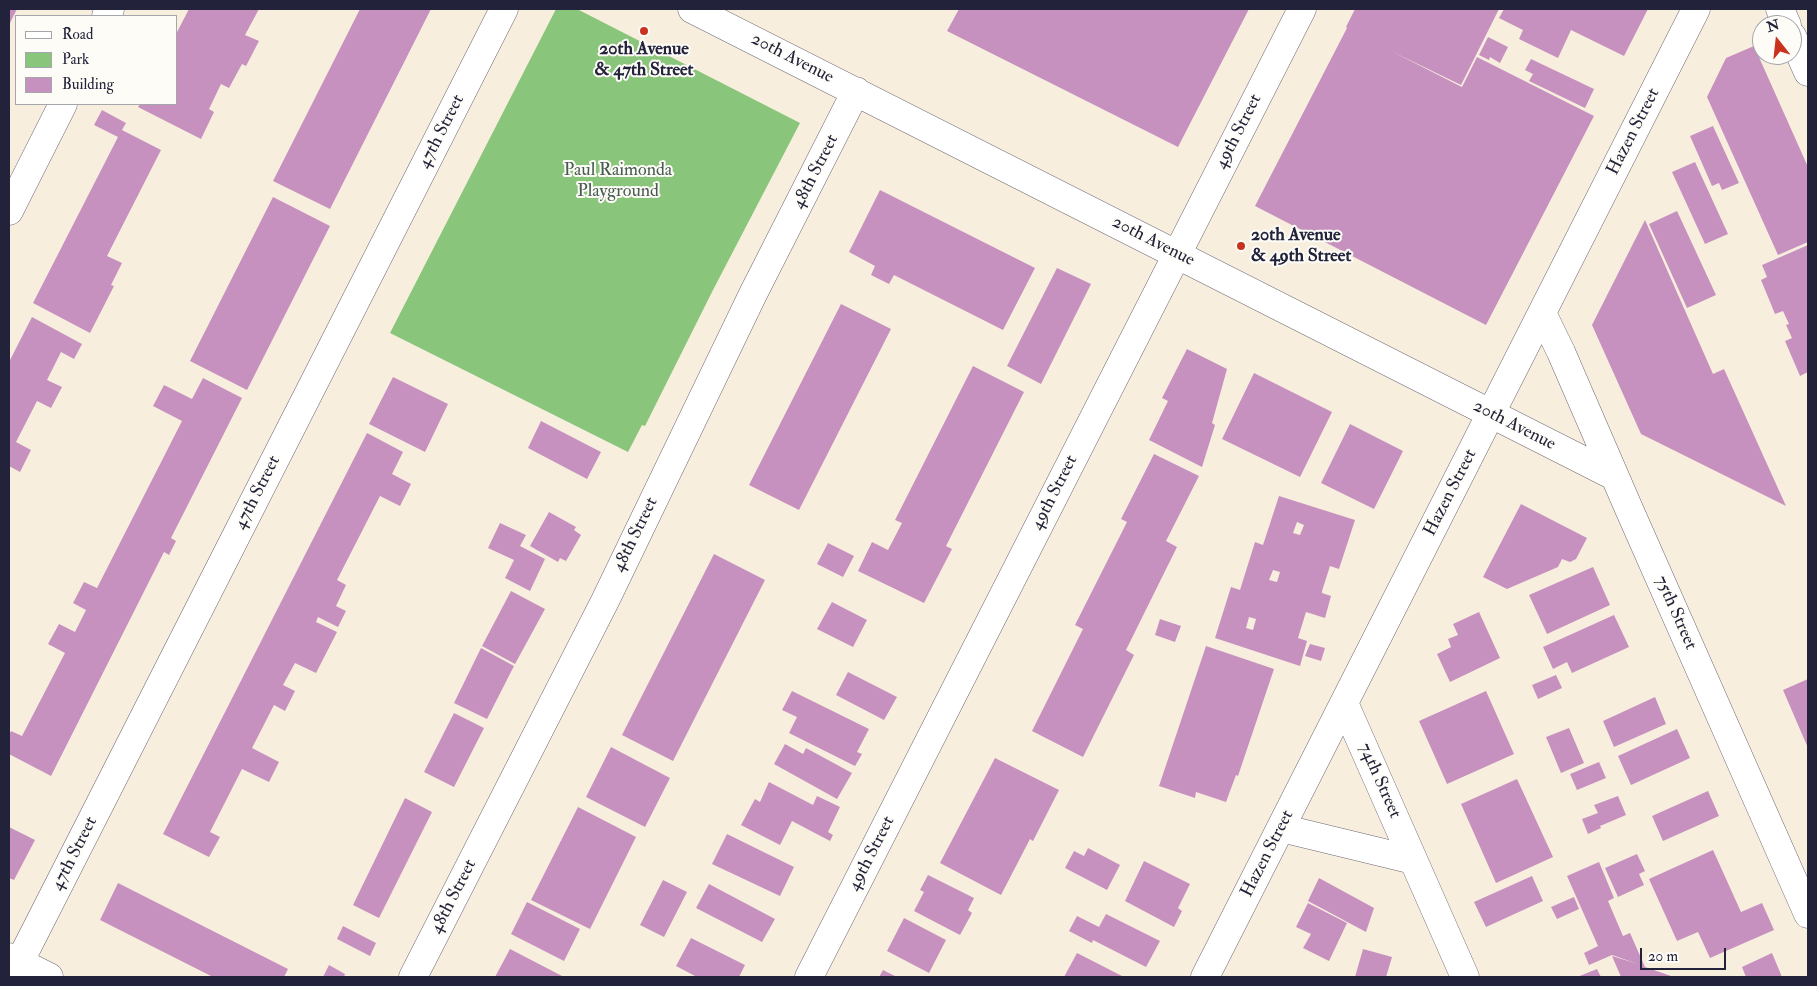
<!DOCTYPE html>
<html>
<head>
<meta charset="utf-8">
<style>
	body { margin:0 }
	#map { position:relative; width:1817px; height:986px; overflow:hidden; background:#f8eede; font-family:"IM FELL Double Pica",serif }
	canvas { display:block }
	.frame { position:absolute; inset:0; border:10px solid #22223b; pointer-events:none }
	.legend { position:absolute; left:15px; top:15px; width:162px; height:90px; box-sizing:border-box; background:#fdfcf7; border:1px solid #a5a5ac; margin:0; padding:6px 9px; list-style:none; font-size:15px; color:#22223b }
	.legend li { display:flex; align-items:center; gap:10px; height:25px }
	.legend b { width:25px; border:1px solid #a5a5ac }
	.north { position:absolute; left:1752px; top:15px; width:50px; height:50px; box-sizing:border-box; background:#fdfcf7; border:1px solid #a5a5ac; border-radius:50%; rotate:344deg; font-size:14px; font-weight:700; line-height:20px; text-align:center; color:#22223b }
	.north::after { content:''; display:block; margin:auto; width:18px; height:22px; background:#c8321e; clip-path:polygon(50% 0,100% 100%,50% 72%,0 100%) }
	.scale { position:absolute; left:1640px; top:948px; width:86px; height:22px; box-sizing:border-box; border:2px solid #22223b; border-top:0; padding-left:6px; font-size:15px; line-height:18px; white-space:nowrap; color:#22223b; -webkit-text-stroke:4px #fdfcf7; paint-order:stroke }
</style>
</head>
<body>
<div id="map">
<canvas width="1817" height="986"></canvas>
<div class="frame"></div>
<ul class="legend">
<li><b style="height:6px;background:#fff"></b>Road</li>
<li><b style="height:14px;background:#89c57a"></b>Park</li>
<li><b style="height:14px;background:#c791bf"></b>Building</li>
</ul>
<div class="north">N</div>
<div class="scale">20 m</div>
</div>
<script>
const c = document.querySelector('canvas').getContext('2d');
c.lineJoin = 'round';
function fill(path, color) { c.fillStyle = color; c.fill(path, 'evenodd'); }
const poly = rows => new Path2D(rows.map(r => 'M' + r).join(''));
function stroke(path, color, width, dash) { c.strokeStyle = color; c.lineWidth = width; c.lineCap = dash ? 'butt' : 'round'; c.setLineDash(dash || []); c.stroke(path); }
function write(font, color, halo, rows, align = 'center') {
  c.font = font + ' "IM FELL Double Pica",serif'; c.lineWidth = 4; c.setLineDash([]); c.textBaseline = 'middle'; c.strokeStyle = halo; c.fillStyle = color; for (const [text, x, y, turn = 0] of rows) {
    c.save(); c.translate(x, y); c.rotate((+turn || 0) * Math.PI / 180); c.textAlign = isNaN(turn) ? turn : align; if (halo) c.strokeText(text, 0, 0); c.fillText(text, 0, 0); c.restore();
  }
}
const green = poly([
	[556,9,577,9,800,123,713,290,645,426,642,425,628,452,390,333]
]);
const building = poly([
	[9,9,17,9,9,25],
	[189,9,259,9,245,35,259,41,246,66,242,64,229,88,221,84,209,109,214,112,201,139,138,107,140,104,176,104,176,34],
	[360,9,431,9,330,209,273,181],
	[959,9,1249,9,1178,147,947,31],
	[1355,9,1499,9,1461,85,1391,51,1462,87,1477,57,1594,116,1486,325,1255,206,1347,28,1346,27],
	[1504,9,1648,9,1624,56,1571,30,1558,58,1519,39,1523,30,1499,18],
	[1488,37,1508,47,1500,63,1490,57,1489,60,1479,55],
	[1754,46,1808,167,1808,242,1778,255,1707,97,1726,58],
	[1531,59,1594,89,1585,108,1529,81,1533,74,1525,70],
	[102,110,126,123,122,130,161,150,107,256,122,263,111,285,114,286,90,333,33,303,118,137,94,125],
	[1713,126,1739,183,1722,190,1719,183,1712,186,1690,136],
	[1695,162,1728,234,1705,244,1672,172],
	[880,190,1035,268,1003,330,894,275,889,284,871,275,875,266,849,252],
	[273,197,330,226,247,390,190,361],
	[1677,211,1716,295,1687,308,1649,224],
	[1645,220,1713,374,1724,369,1786,506,1641,434,1592,325],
	[1808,245,1808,372,1800,376,1785,341,1792,338,1786,325,1789,324,1783,311,1775,314,1761,280,1767,277,1762,265],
	[1057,268,1091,284,1041,384,1007,366],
	[841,304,891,329,799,510,749,485],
	[32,317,82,344,74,359,61,352,47,380,62,387,51,408,37,401,16,442,31,450,20,472,9,466,9,362],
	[1187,349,1227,369,1212,423,1215,425,1202,467,1149,440,1168,401,1162,398],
	[973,366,1024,392,946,546,952,549,924,603,858,571,872,542,888,550,902,523,895,520],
	[1254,373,1332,412,1300,477,1222,439],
	[393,377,448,404,425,452,369,424],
	[203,378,242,398,171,538,176,541,169,555,164,552,51,776,9,754,9,735,11,731,22,736,65,653,48,644,59,624,75,632,86,610,73,603,84,582,97,588,182,421,153,406,164,385,192,399],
	[541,421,601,452,587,479,528,448],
	[1350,424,1403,451,1374,509,1321,483],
	[367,433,403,452,392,474,411,484,400,506,380,496,337,580,346,585,336,606,346,611,338,627,318,617,316,622,337,632,316,673,295,663,283,685,295,691,285,711,274,705,252,748,279,762,269,782,242,769,210,832,220,837,209,857,163,834],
	[1154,454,1199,476,1166,541,1177,547,1126,650,1134,655,1083,757,1032,731,1083,629,1075,625,1127,522,1121,519],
	[1279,496,1355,520,1339,569,1330,566,1322,591,1322,593,1331,596,1325,618,1306,612,1298,638,1307,641,1300,666,1215,638,1231,587,1240,590,1255,542,1263,545],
	[1297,522,1304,525,1300,535,1293,533],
	[1273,570,1280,572,1277,582,1269,580],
	[1249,617,1256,619,1253,630,1246,628],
	[1521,504,1587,538,1576,559,1570,562,1562,559,1558,567,1507,589,1483,577],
	[549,512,576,527,574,530,581,535,566,561,560,558,558,562,530,546],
	[500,523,526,535,520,546,545,559,530,591,505,578,514,560,488,548],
	[828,543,854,556,843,577,817,564],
	[714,554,765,580,673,761,622,735],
	[1593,567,1610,605,1547,634,1529,595],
	[511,591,545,609,515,664,482,646],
	[832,602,867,620,853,647,817,629],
	[1479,612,1500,658,1450,682,1437,654,1451,647,1448,639,1458,635,1453,624],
	[1614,615,1629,647,1572,673,1567,662,1553,669,1543,647],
	[1160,619,1181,626,1175,642,1155,635],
	[1310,644,1325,648,1321,661,1305,656],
	[1206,646,1274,669,1238,776,1236,775,1226,802,1196,792,1195,798,1159,786],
	[481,648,514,666,487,719,454,703],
	[848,672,897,697,884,720,836,695],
	[1556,675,1562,688,1538,699,1532,685],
	[1808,679,1808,748,1783,690],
	[792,691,869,729,857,752,862,754,855,766,789,733,797,717,782,710],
	[1486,691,1514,754,1447,784,1419,721],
	[1655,697,1666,724,1614,747,1603,721],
	[454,713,484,728,454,787,424,772],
	[1569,728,1584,763,1561,773,1546,737],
	[1677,729,1690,758,1631,785,1618,756],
	[785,744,803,754,806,748,852,773,837,799,774,764],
	[611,747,670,778,645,827,586,797],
	[995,758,1059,790,1033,841,1030,839,1001,895,940,863],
	[1599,762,1606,778,1577,790,1570,774],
	[1517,779,1553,857,1496,883,1461,804],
	[769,782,813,805,817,796,840,807,828,832,833,835,830,841,792,821,780,845,741,825,755,799,760,802],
	[1708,791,1719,816,1663,841,1652,816],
	[1618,796,1626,815,1600,826,1601,828,1588,834,1582,819,1598,813,1594,805],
	[405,798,432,812,379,918,353,905],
	[578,807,636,837,590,929,531,900],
	[9,827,35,840,14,880,9,878],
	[727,834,794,867,780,896,712,864],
	[1088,848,1120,865,1107,890,1065,868,1074,851,1084,856],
	[1713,850,1741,912,1762,903,1774,930,1710,958,1698,932,1677,941,1649,879],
	[1637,854,1645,871,1639,874,1644,885,1618,897,1605,868],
	[1144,861,1190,884,1178,908,1182,911,1174,927,1125,901],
	[1599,862,1614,898,1608,901,1623,936,1630,933,1645,967,1674,977,1621,977,1612,956,1638,964,1612,955,1589,965,1584,953,1598,946,1567,876],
	[928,875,974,898,968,910,972,913,960,935,914,911,924,892,920,890],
	[1532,876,1543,901,1486,927,1474,902],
	[1319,878,1374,908,1366,932,1308,901],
	[663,880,687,892,664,937,640,925],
	[118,883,288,969,284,977,213,977,100,920],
	[709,884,775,919,762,942,696,908],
	[1574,897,1579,909,1557,919,1551,907],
	[527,902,580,929,564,961,511,934],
	[1308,903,1347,923,1329,961,1303,948,1311,934,1296,927],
	[1106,914,1160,941,1146,967,1093,940,1092,943,1069,931,1077,916,1099,927],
	[904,918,946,940,929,973,887,951],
	[343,926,376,943,370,956,337,939],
	[691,938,745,965,739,977,697,977,676,966],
	[510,949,564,977,495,977],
	[1363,949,1392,957,1386,977,1355,977],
	[1077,953,1124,977,1064,977],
	[1772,953,1782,977,1746,977,1742,967],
	[329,965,345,974,344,977,323,977],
	[1597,969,1601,977,1577,977],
	[883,970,897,977,879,977]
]);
const street = poly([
	[692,9,1614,476],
	[1780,9,1787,25],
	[106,16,110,9],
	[1792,36,1808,72],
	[9,211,63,104],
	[1542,313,1561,352,1629,509,1808,914],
	[1344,703,1465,977],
	[1281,828,1413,860],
	[9,957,49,977],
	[12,977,504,9],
	[413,977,605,601,753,294,856,91],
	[809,977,1302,9],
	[1205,977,1696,9]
]);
const markers = [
	[644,31,5,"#c8321e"],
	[1241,246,5,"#c8321e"]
];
const poiNames = [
	["20th Avenue",644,50],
	["& 47th Street",644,71],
	["20th Avenue",1251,236,"left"],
	["& 49th Street",1251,257,"left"]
];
const streetNames = [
	["20th Avenue",792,59,27],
	["47th Street",442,132,-63],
	["49th Street",1239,132,-63],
	["Hazen Street",1634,132,-63],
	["48th Street",816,172,-63],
	["20th Avenue",1153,242,27],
	["20th Avenue",1514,426,27],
	["47th Street",258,493,-63],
	["49th Street",1055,493,-63],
	["Hazen Street",1451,493,-63],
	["48th Street",636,535,-64],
	["75th Street",1675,613,66],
	["74th Street",1379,781,66],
	["47th Street",75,854,-63],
	["49th Street",872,854,-63],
	["Hazen Street",1268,854,-63],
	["48th Street",454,897,-63]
];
const parkNames = [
	["Paul Raimonda",618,171],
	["Playground",618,192]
];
fill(green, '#89c57a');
fill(building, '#c791bf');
stroke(street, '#6d6974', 29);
stroke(street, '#fff', 28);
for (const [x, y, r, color] of markers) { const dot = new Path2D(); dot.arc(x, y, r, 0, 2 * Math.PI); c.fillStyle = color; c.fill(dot); stroke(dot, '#fdfcf7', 2); }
write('bold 18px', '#22223b', '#fdfcf7', poiNames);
write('18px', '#22223b', '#fdfcf7', streetNames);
write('18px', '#465b51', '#fdfcf7', parkNames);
</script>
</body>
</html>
